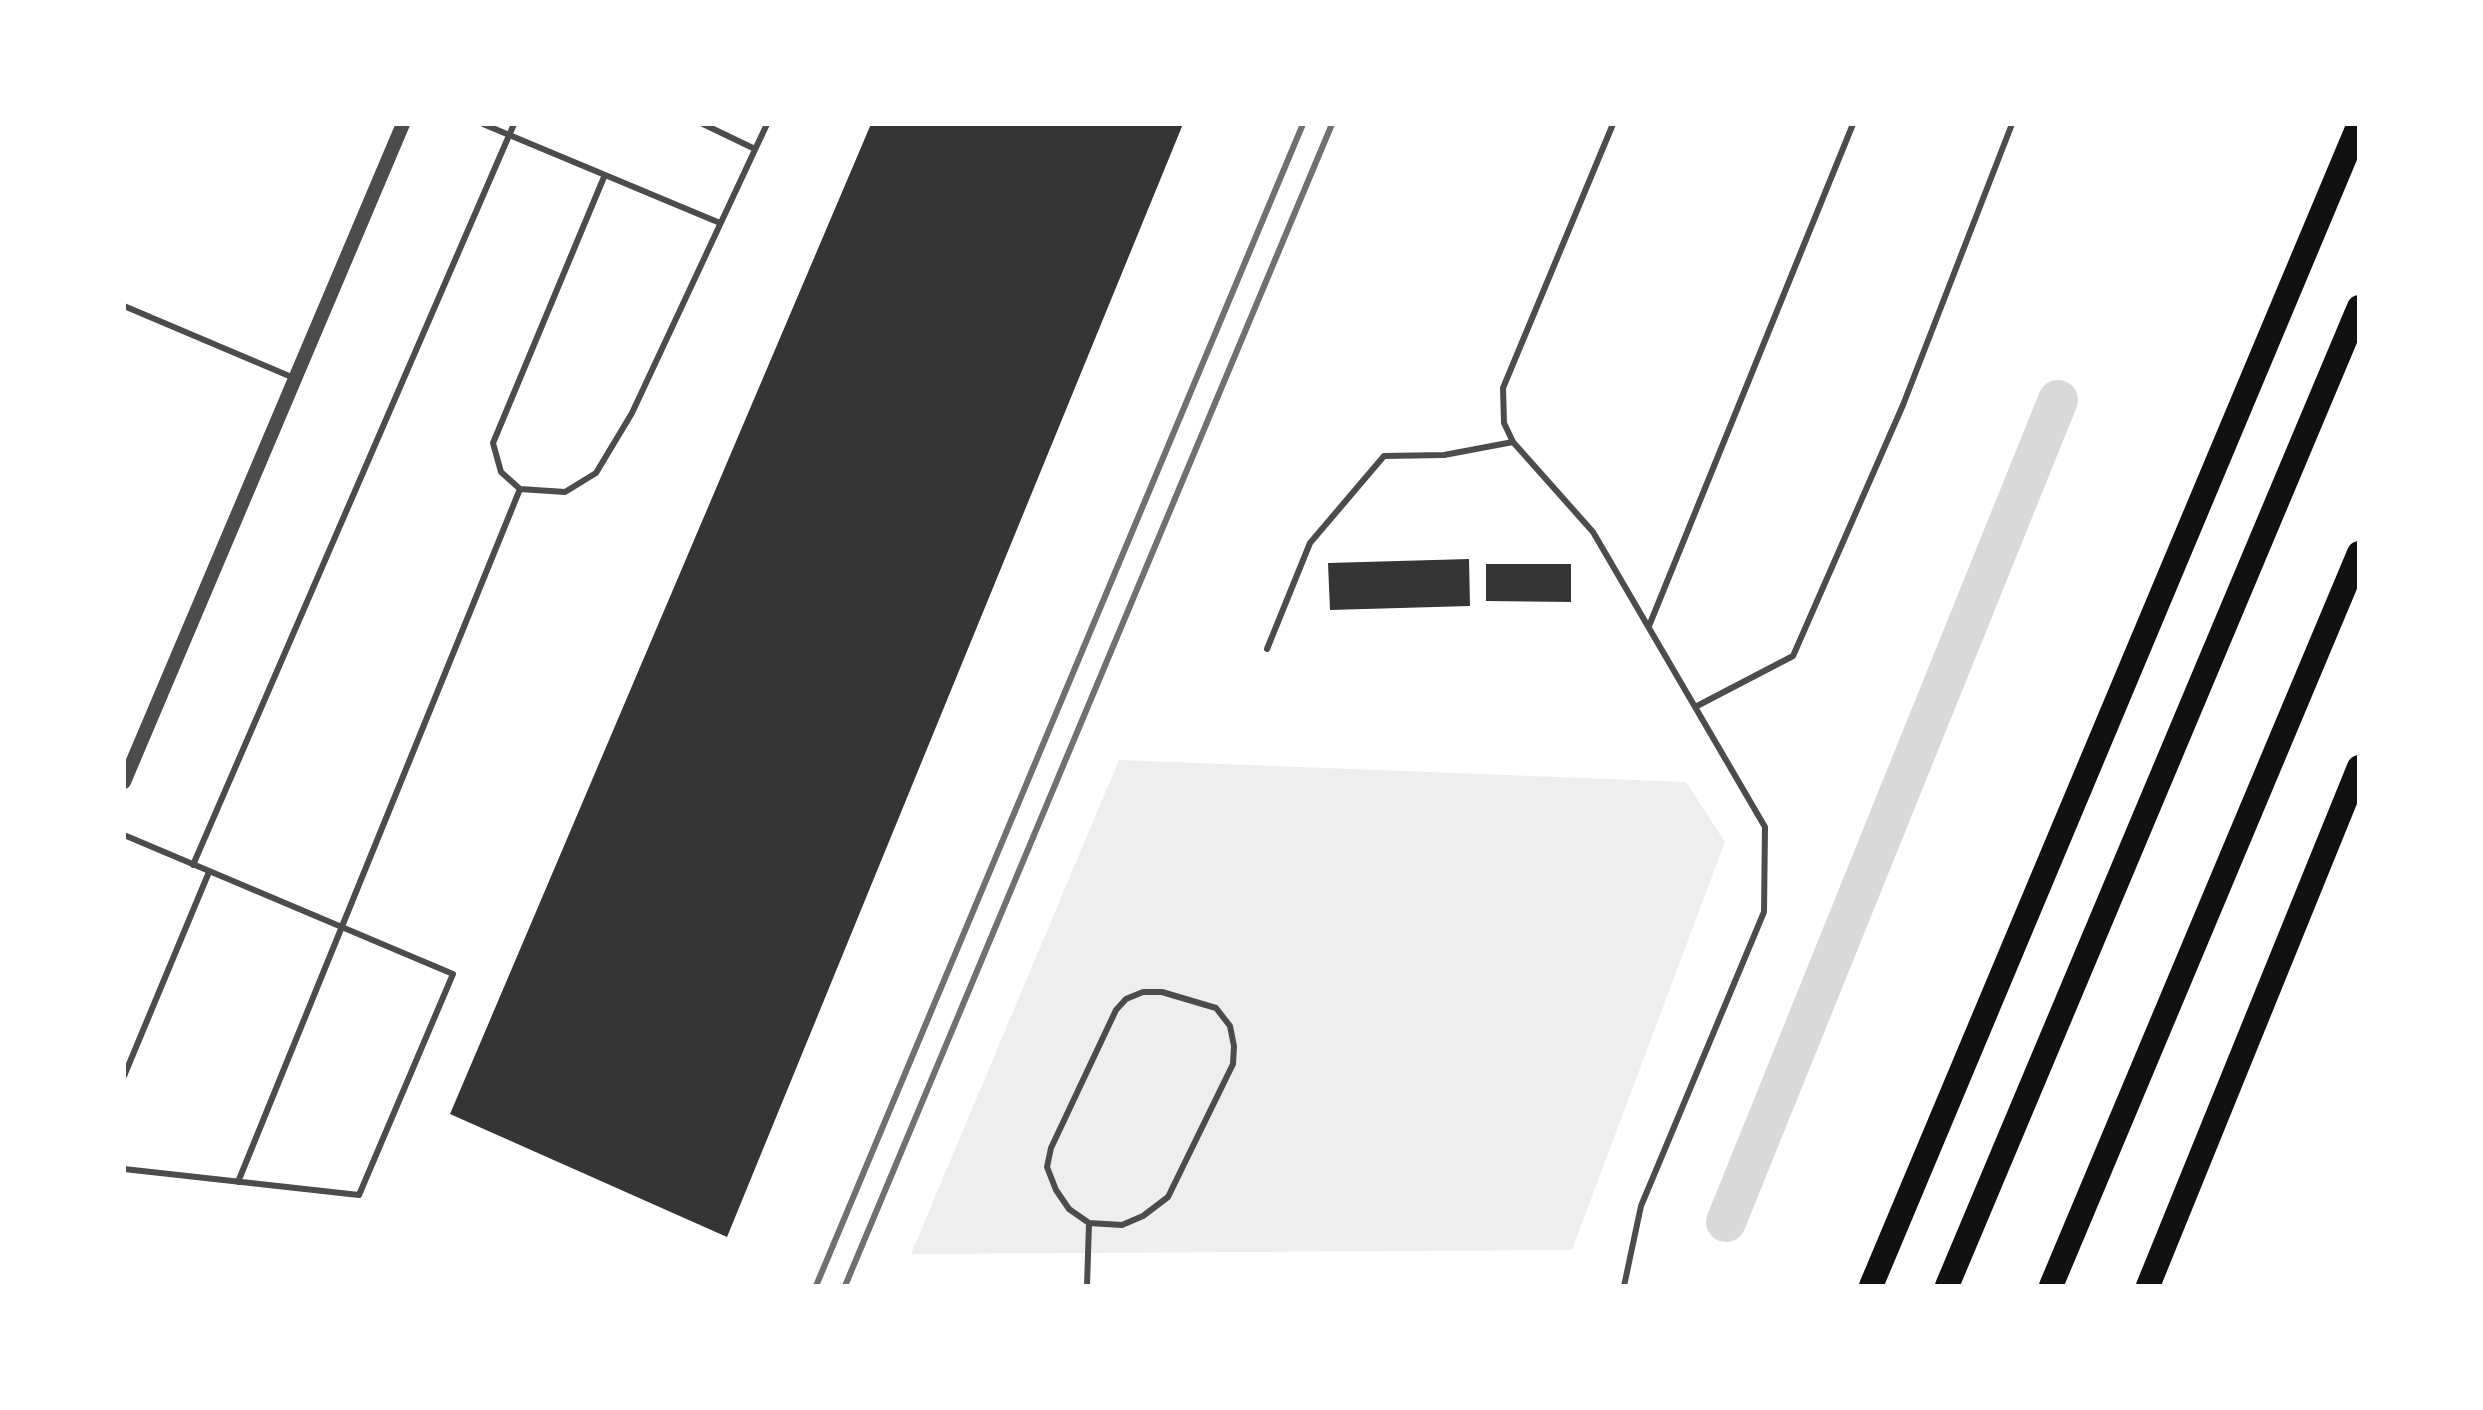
<!DOCTYPE html>
<html>
<head>
<meta charset="utf-8">
<style>
	body { margin:0 }
	#map { position:relative; width:2483px; height:1410px; overflow:hidden; background:#fff; font-family:"PT Sans Narrow",sans-serif }
	canvas { display:block }
	.frame { position:absolute; inset:0; border:126px solid #fff; pointer-events:none }
</style>
</head>
<body>
<div id="map">
<canvas width="2483" height="1410"></canvas>
<div class="frame"></div>
</div>
<script>
const c = document.querySelector('canvas').getContext('2d');
c.lineJoin = 'round';
function fill(path, color) { c.fillStyle = color; c.fill(path, 'evenodd'); }
const poly = rows => new Path2D(rows.map(r => 'M' + r).join(''));
function stroke(path, color, width, dash) { c.strokeStyle = color; c.lineWidth = width; c.lineCap = dash ? 'butt' : 'round'; c.setLineDash(dash || []); c.stroke(path); }
const green = poly([
	[1119,760,1686,782,1725,842,1572,1250,911,1254]
]);
const canal = poly([
	[1726,1222,2058,400]
]);
const building = poly([
	[871,124,1183,124,727,1237,450,1114],
	[1469,559,1470,606,1330,610,1328,563],
	[1486,564,1571,564,1571,602,1486,601]
]);
const service = poly([
	[483,124,720,223],
	[703,124,755,149],
	[1613,124,1503,388,1504,423,1513,442,1593,532,1765,827,1764,912,1641,1206,1624,1286],
	[124,306,294,378],
	[520,489,501,472,493,443,604,177],
	[1649,626,1853,124],
	[1267,649,1310,543,1384,456,1444,455,1513,442],
	[1697,706,1793,656,1903,405,2012,124],
	[124,835,453,974,359,1195,124,1169],
	[193,865,514,124],
	[1143,992,1162,992,1216,1008,1230,1026,1234,1046,1233,1064,1168,1197,1143,1216,1122,1225,1089,1223,1069,1209,1056,1190,1047,1167,1051,1148,1116,1010,1126,999,1143,992],
	[124,1076,209,872],
	[238,1182,520,489,565,492,596,473,632,413,767,124],
	[1087,1286,1089,1223]
]);
const tertiary = poly([
	[124,782,403,124]
]);
const motorway = poly([
	[1871,1286,2359,124],
	[1947,1286,2359,307],
	[2051,1286,2359,553],
	[2148,1286,2359,767]
]);
const rail = poly([
	[816,1286,1303,124],
	[845,1286,1332,124]
]);
fill(green, '#eee');
stroke(canal, '#d9d9d9', 40);
fill(building, '#353535');
stroke(service, '#4c4c4c', 6);
stroke(tertiary, '#4c4c4c', 14);
stroke(motorway, '#111', 24);
stroke(rail, '#707070', 6);
</script>
</body>
</html>
